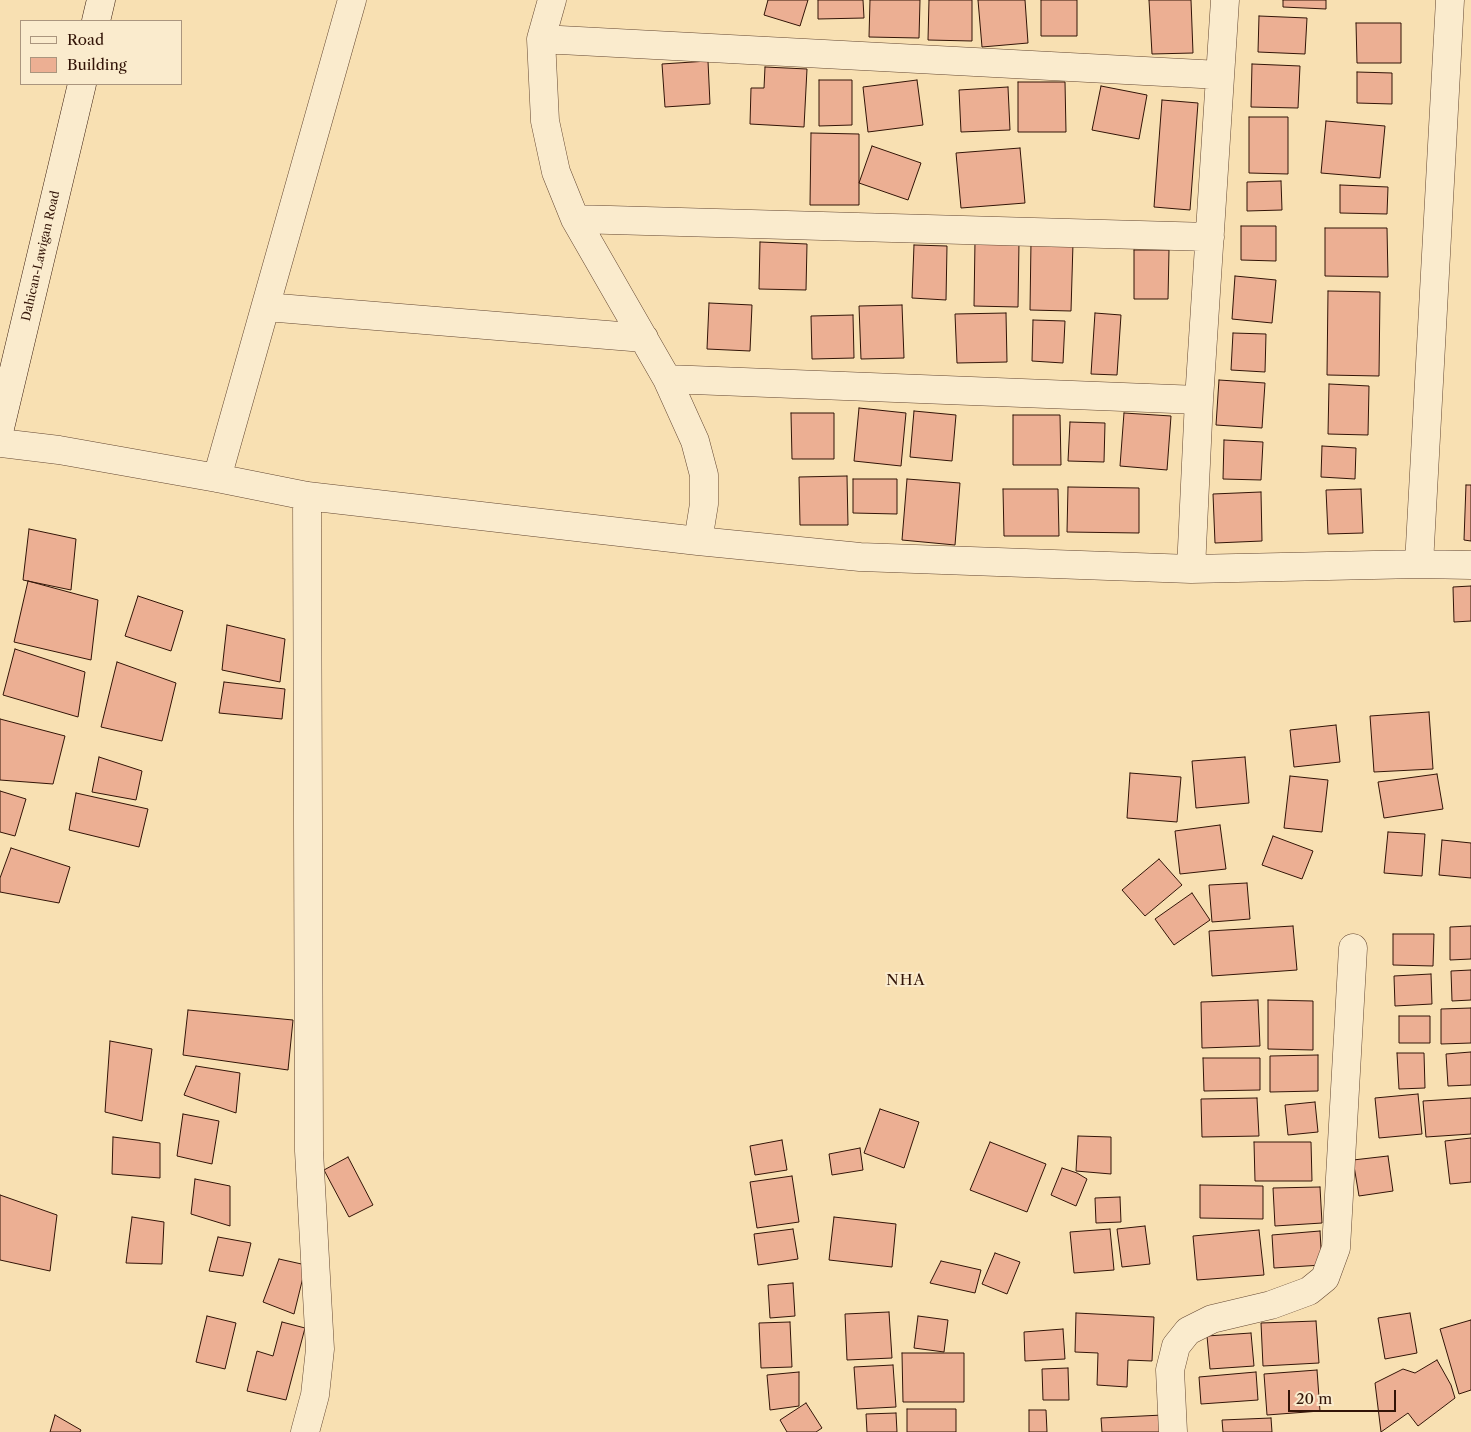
<!DOCTYPE html>
<html>
<head>
<meta charset="utf-8">
<style>
	body { margin:0 }
	#map { position:relative; width:1471px; height:1432px; overflow:hidden; background:#f8e0b2; font-family:"Libre Caslon Text",serif }
	canvas { display:block }
	.legend { position:absolute; left:20px; top:20px; width:162px; height:65px; box-sizing:border-box; background:#faebcd; border:1px solid #aa957e; margin:0; padding:6px 9px; list-style:none; font-size:15px; color:#321407 }
	.legend li { display:flex; align-items:center; gap:10px; height:25px }
	.legend b { width:25px; border:1px solid #aa957e }
	.scale { position:absolute; left:1288px; top:1390px; width:108px; height:22px; box-sizing:border-box; border:2px solid #321407; border-top:0; padding-left:6px; font-size:15px; line-height:18px; white-space:nowrap; color:#321407; -webkit-text-stroke:4px #faebcd; paint-order:stroke }
</style>
</head>
<body>
<div id="map">
<canvas width="1471" height="1432"></canvas>
<ul class="legend">
<li><b style="height:6px;background:#faebcd"></b>Road</li>
<li><b style="height:14px;background:#ecaf93"></b>Building</li>
</ul>
<div class="scale">20 m</div>
</div>
<script>
const c = document.querySelector('canvas').getContext('2d');
c.lineJoin = 'round';
function fill(path, color) { c.fillStyle = color; c.fill(path, 'evenodd'); }
const poly = rows => new Path2D(rows.map(r => 'M' + r).join(''));
function stroke(path, color, width, dash) { c.strokeStyle = color; c.lineWidth = width; c.lineCap = dash ? 'butt' : 'round'; c.setLineDash(dash || []); c.stroke(path); }
function write(font, color, halo, rows, align = 'center') {
  c.font = font + ' "Libre Caslon Text",serif'; c.lineWidth = 4; c.setLineDash([]); c.textBaseline = 'middle'; c.strokeStyle = halo; c.fillStyle = color; for (const [text, x, y, turn = 0] of rows) {
    c.save(); c.translate(x, y); c.rotate((+turn || 0) * Math.PI / 180); c.textAlign = isNaN(turn) ? turn : align; if (halo) c.strokeText(text, 0, 0); c.fillText(text, 0, 0); c.restore();
  }
}
const building = poly([
	[768,0,808,0,800,26,764,15,768,0],
	[818,0,863,0,864,18,818,19,818,0],
	[870,0,920,0,919,38,869,37,870,0],
	[929,0,972,0,972,41,928,40,929,0],
	[978,0,1025,0,1028,43,982,47,978,0],
	[1041,0,1077,0,1077,36,1041,36,1041,0],
	[1149,0,1191,0,1193,53,1152,54,1149,0],
	[1283,0,1326,0,1326,9,1283,7,1283,0],
	[1259,16,1307,18,1305,54,1258,52,1259,16],
	[1356,23,1401,23,1401,63,1357,63,1356,23],
	[708,61,710,104,665,107,662,64,708,61],
	[1252,64,1300,66,1298,108,1251,107,1252,64],
	[765,67,807,69,804,127,750,124,751,88,764,88,765,67],
	[1357,72,1392,73,1392,104,1357,103,1357,72],
	[819,80,852,80,852,125,819,126,819,80],
	[917,80,923,125,868,132,863,87,917,80],
	[1018,82,1065,82,1066,132,1018,132,1018,82],
	[1101,86,1147,95,1139,139,1092,130,1101,86],
	[1008,87,1010,130,961,132,959,90,1008,87],
	[1162,100,1198,103,1190,210,1154,207,1162,100],
	[1249,117,1288,117,1288,174,1249,173,1249,117],
	[1326,121,1385,126,1380,178,1321,173,1326,121],
	[811,133,859,134,859,205,810,205,811,133],
	[872,146,921,163,908,200,859,183,872,146],
	[1020,148,1025,203,961,208,956,153,1020,148],
	[1281,181,1282,210,1247,211,1247,182,1281,181],
	[1340,185,1388,187,1387,214,1340,213,1340,185],
	[1241,226,1276,226,1276,261,1241,260,1241,226],
	[1325,228,1387,228,1388,277,1325,276,1325,228],
	[975,241,1019,242,1018,307,974,306,975,241],
	[760,242,807,244,806,290,759,289,760,242],
	[1031,242,1073,243,1071,311,1030,310,1031,242],
	[914,245,947,246,946,300,912,298,914,245],
	[1134,250,1169,250,1168,299,1134,299,1134,250],
	[1235,276,1276,280,1272,323,1232,319,1235,276],
	[1328,291,1380,292,1379,376,1327,375,1328,291],
	[709,303,752,305,750,351,707,349,709,303],
	[902,305,904,358,861,359,859,306,902,305],
	[1006,313,1007,362,957,363,955,314,1006,313],
	[1095,313,1121,315,1117,375,1091,374,1095,313],
	[853,315,854,358,812,359,811,316,853,315],
	[1033,320,1065,321,1063,363,1032,361,1033,320],
	[1233,333,1266,334,1265,372,1231,370,1233,333],
	[1219,380,1265,383,1262,428,1216,425,1219,380],
	[1329,384,1369,386,1368,435,1328,434,1329,384],
	[859,408,906,413,901,466,854,461,859,408],
	[914,411,956,415,952,461,910,457,914,411],
	[791,413,834,413,834,459,792,459,791,413],
	[1124,413,1171,416,1167,470,1120,466,1124,413],
	[1013,415,1060,415,1061,465,1013,465,1013,415],
	[1070,422,1105,423,1104,462,1068,461,1070,422],
	[1224,440,1263,442,1261,480,1223,479,1224,440],
	[1322,446,1356,448,1355,479,1321,477,1322,446],
	[847,476,848,525,800,525,799,477,847,476],
	[853,479,897,479,897,514,853,513,853,479],
	[907,479,960,483,955,545,902,540,907,479],
	[1466,485,1471,485,1471,541,1464,540,1466,485],
	[1068,487,1139,488,1139,533,1067,532,1068,487],
	[1003,489,1058,489,1059,536,1004,536,1003,489],
	[1361,489,1363,533,1328,534,1326,490,1361,489],
	[1261,492,1262,541,1215,543,1213,494,1261,492],
	[29,529,76,539,71,590,23,580,29,529],
	[28,581,98,600,91,660,14,642,28,581],
	[1471,586,1471,621,1454,622,1453,587,1471,586],
	[138,596,183,611,171,651,125,636,138,596],
	[227,625,285,639,280,682,222,670,227,625],
	[15,649,85,672,78,717,3,695,15,649],
	[117,662,176,683,162,741,101,727,117,662],
	[224,682,285,689,282,719,219,713,224,682],
	[1429,712,1433,769,1374,772,1370,716,1429,712],
	[0,719,65,736,53,784,0,780,0,719],
	[1336,725,1340,762,1294,767,1290,730,1336,725],
	[99,757,142,771,136,800,92,792,99,757],
	[1245,757,1249,803,1196,808,1192,761,1245,757],
	[1130,773,1181,777,1177,822,1127,818,1130,773],
	[1437,774,1443,809,1384,818,1378,782,1437,774],
	[1290,776,1328,780,1322,832,1284,828,1290,776],
	[0,791,26,799,15,836,0,832,0,791],
	[76,793,148,809,139,847,69,830,76,793],
	[1220,825,1226,869,1180,874,1175,831,1220,825],
	[1388,832,1425,834,1422,876,1384,873,1388,832],
	[1273,836,1313,851,1302,879,1262,865,1273,836],
	[1442,840,1471,843,1471,878,1439,875,1442,840],
	[11,848,70,867,59,903,0,892,0,878,11,848],
	[1159,859,1182,885,1145,916,1122,890,1159,859],
	[1247,883,1250,919,1212,922,1209,885,1247,883],
	[1192,893,1210,920,1174,945,1155,919,1192,893],
	[1293,926,1297,970,1212,976,1209,931,1293,926],
	[1471,926,1471,959,1450,960,1450,927,1471,926],
	[1393,934,1434,934,1433,966,1393,965,1393,934],
	[1471,970,1471,1000,1452,1001,1451,971,1471,970],
	[1431,974,1432,1004,1395,1006,1394,976,1431,974],
	[1258,1000,1260,1046,1202,1048,1201,1002,1258,1000],
	[1268,1000,1313,1001,1313,1050,1268,1049,1268,1000],
	[1471,1008,1471,1043,1441,1044,1441,1009,1471,1008],
	[188,1010,293,1020,288,1070,183,1055,188,1010],
	[1399,1016,1430,1016,1430,1043,1399,1043,1399,1016],
	[110,1041,152,1049,142,1121,105,1112,110,1041],
	[1471,1052,1471,1085,1448,1086,1446,1054,1471,1052],
	[1397,1053,1424,1053,1425,1088,1399,1089,1397,1053],
	[1318,1055,1318,1091,1270,1092,1270,1056,1318,1055],
	[1203,1058,1260,1058,1260,1090,1204,1091,1203,1058],
	[196,1066,240,1073,236,1113,184,1095,196,1066],
	[1418,1094,1422,1134,1379,1138,1375,1098,1418,1094],
	[1257,1098,1259,1136,1202,1137,1201,1099,1257,1098],
	[1471,1098,1471,1134,1426,1137,1423,1101,1471,1098],
	[1315,1102,1318,1132,1288,1135,1285,1105,1315,1102],
	[880,1109,919,1122,904,1168,864,1153,880,1109],
	[183,1114,219,1121,212,1164,177,1156,183,1114],
	[1078,1136,1111,1137,1111,1174,1076,1171,1078,1136],
	[113,1137,160,1143,160,1178,112,1174,113,1137],
	[1471,1138,1471,1182,1450,1184,1445,1141,1471,1138],
	[782,1140,787,1170,755,1175,750,1146,782,1140],
	[990,1142,1046,1164,1027,1212,970,1190,990,1142],
	[1254,1142,1311,1142,1312,1181,1255,1181,1254,1142],
	[860,1148,863,1170,832,1175,829,1154,860,1148],
	[1388,1156,1393,1191,1359,1196,1353,1160,1388,1156],
	[348,1157,373,1205,349,1217,324,1170,348,1157],
	[1062,1168,1077,1173,1087,1179,1076,1206,1051,1195,1062,1168],
	[792,1176,799,1222,757,1228,750,1182,792,1176],
	[195,1179,230,1186,230,1226,191,1214,195,1179],
	[1200,1185,1263,1186,1263,1219,1200,1218,1200,1185],
	[1320,1187,1322,1223,1275,1226,1273,1188,1320,1187],
	[0,1195,57,1215,50,1271,0,1260,0,1195],
	[1120,1197,1121,1222,1096,1223,1095,1198,1120,1197],
	[132,1217,164,1222,162,1264,126,1263,132,1217],
	[834,1217,896,1224,892,1267,829,1260,834,1217],
	[1145,1226,1150,1264,1122,1267,1117,1229,1145,1226],
	[793,1229,798,1259,758,1265,754,1234,793,1229],
	[1110,1229,1114,1270,1074,1273,1070,1232,1110,1229],
	[1259,1230,1264,1275,1197,1280,1193,1236,1259,1230],
	[1320,1231,1322,1265,1274,1268,1272,1235,1320,1231],
	[218,1237,251,1243,243,1276,209,1271,218,1237],
	[995,1253,1020,1262,1007,1294,982,1284,995,1253],
	[279,1259,306,1265,294,1314,263,1302,279,1259],
	[941,1261,981,1270,975,1293,930,1283,941,1261],
	[793,1283,795,1316,770,1318,768,1285,793,1283],
	[889,1312,892,1358,847,1360,845,1314,889,1312],
	[1076,1313,1154,1317,1152,1361,1128,1360,1127,1387,1097,1385,1098,1353,1075,1352,1076,1313],
	[1410,1313,1417,1353,1385,1359,1378,1318,1410,1313],
	[207,1316,236,1323,225,1369,196,1362,207,1316],
	[918,1316,948,1320,944,1352,914,1348,918,1316],
	[1471,1320,1471,1390,1459,1394,1440,1329,1471,1320],
	[1316,1321,1319,1363,1263,1366,1261,1323,1316,1321],
	[282,1322,305,1328,286,1400,247,1391,257,1351,273,1356,282,1322],
	[790,1322,792,1367,761,1368,759,1323,790,1322],
	[1063,1329,1065,1359,1025,1361,1024,1332,1063,1329],
	[1251,1333,1254,1366,1210,1369,1207,1336,1251,1333],
	[902,1353,964,1353,964,1402,903,1402,902,1353],
	[1437,1360,1451,1385,1455,1398,1418,1426,1408,1413,1381,1432,1375,1383,1403,1369,1415,1373,1437,1360],
	[893,1365,896,1407,857,1409,854,1367,893,1365],
	[1068,1368,1069,1400,1043,1400,1042,1369,1068,1368],
	[1317,1370,1320,1411,1267,1415,1264,1374,1317,1370],
	[799,1372,799,1406,770,1410,767,1375,799,1372],
	[1256,1372,1258,1400,1201,1404,1199,1377,1256,1372],
	[806,1403,822,1428,816,1432,787,1432,780,1420,806,1403],
	[907,1409,956,1409,956,1432,907,1432,907,1409],
	[1029,1410,1046,1410,1047,1432,1029,1432,1029,1410],
	[896,1413,897,1432,867,1432,866,1414,896,1413],
	[55,1415,81,1430,80,1432,50,1432,55,1415],
	[1163,1415,1164,1432,1102,1432,1101,1418,1163,1415],
	[1271,1418,1272,1432,1223,1432,1222,1420,1271,1418]
]);
const minor = poly([
	[552,0,541,39,545,121,556,172,575,219,667,379,695,441,704,475,704,504,698,541],
	[541,39,1220,75],
	[575,219,1210,237],
	[266,307,644,338],
	[667,379,1199,400],
	[0,443,59,450,217,478,307,496,698,541,860,557,1191,569,1419,564,1471,565],
	[217,478,352,0],
	[1419,564,1450,0],
	[1191,569,1199,400,1225,0],
	[305,1432,315,1395,320,1349,309,1151,307,496],
	[1173,1432,1170,1370,1176,1346,1188,1331,1212,1319,1271,1305,1309,1291,1325,1278,1336,1248,1353,948]
]);
const secondary = poly([
	[96,21,101,0],
	[0,428,82,84]
]);
const streetNames = [
	["Dahican-Lawigan Road",41,256,-77]
];
const quarterNames = [
	["NHA",906,981]
];
fill(building, '#ecaf93');
stroke(building, '#321407', 1);
stroke(minor, '#644732', 29);
stroke(secondary, '#321407', 29);
stroke(minor, '#faebcd', 28);
stroke(secondary, '#faebcd', 28);
write('12px', '#321407', '#faebcd', streetNames);
c.letterSpacing = '1px';
write('15px', '#321407', '#faebcd', quarterNames);
c.letterSpacing = '0px';
</script>
</body>
</html>
